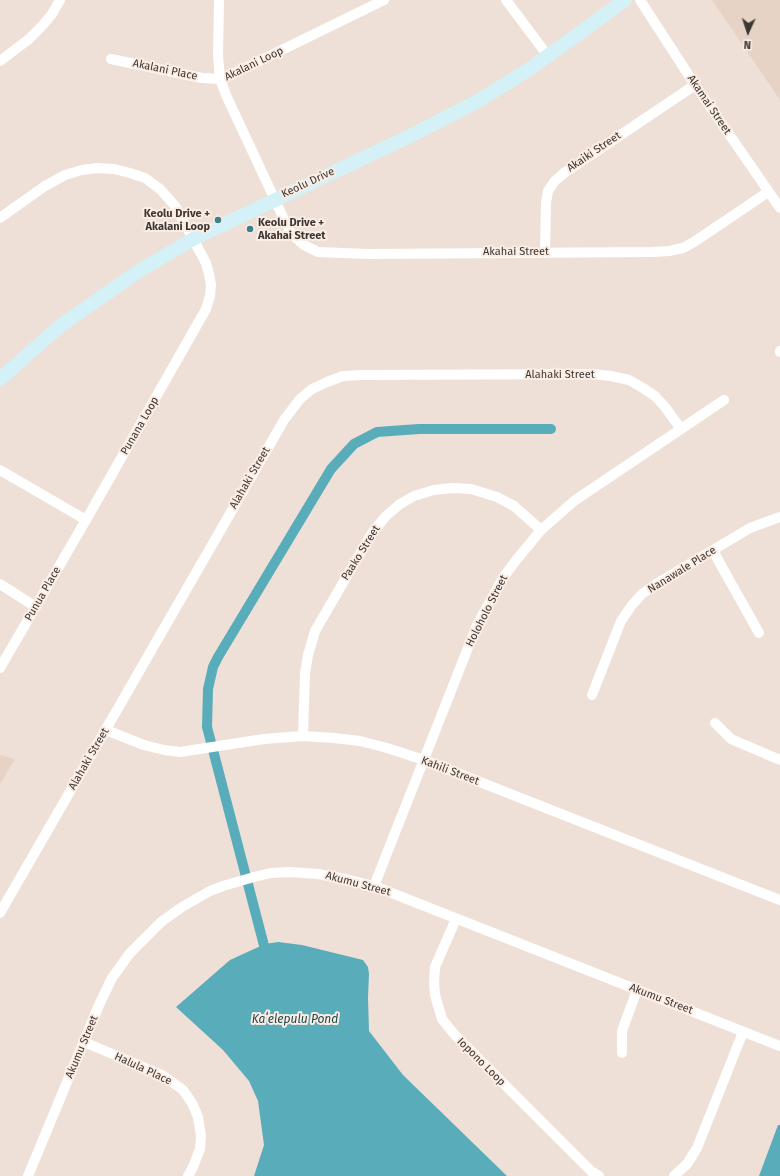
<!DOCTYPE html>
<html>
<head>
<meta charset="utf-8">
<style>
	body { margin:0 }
	#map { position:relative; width:780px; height:1176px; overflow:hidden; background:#eee0d7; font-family:"Fira Sans",sans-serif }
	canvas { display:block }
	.north { position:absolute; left:728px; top:12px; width:40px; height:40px; -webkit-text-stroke:3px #fbede4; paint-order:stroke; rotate:183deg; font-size:11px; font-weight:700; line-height:16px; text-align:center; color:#3d3734 }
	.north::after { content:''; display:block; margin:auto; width:14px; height:18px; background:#3d3734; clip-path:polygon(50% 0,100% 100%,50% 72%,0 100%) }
</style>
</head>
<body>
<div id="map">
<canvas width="780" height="1176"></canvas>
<div class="north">N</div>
</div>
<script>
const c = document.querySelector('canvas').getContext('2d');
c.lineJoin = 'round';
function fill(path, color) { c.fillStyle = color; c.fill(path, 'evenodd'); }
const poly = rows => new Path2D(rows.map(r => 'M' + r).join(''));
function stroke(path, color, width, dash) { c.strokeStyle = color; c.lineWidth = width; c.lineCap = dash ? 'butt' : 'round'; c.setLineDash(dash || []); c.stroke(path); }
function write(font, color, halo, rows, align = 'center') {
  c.font = font + ' "Fira Sans",sans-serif'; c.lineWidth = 4; c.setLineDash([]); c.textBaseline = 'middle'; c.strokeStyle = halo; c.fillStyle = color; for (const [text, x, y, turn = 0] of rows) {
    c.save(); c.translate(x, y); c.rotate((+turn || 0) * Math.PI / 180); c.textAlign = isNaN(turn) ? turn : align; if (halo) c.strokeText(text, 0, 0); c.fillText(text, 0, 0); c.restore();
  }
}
const built = poly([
	[712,0,780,0,780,100],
	[0,755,15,759,0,784]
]);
const water = poly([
	[278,942,302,945,363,960,368,967,369,974,368,998,369,1031,403,1075,507,1176,254,1176,264,1145,258,1101,249,1081,223,1050,176,1007,230,960,265,944],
	[778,1125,780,1125,780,1176,759,1176]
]);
const canal = poly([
	[267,957,207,727,208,689,213,667,218,657,331,469,354,444,377,432,419,429,551,429]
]);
const minor = poly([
	[384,0,247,67,220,79,226,95,289,230,295,237,304,245,318,252,368,254,653,252,669,251,683,248,694,242,768,192],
	[506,0,548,56],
	[640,0,695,85,780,208],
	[111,59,202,78,220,79,218,56,219,0],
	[0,61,29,39,42,26,52,14,60,0],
	[0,218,45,186,65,175,82,170,97,168,114,169,130,173,145,178,160,189,175,206,206,263,209,274,211,285,210,296,206,309,86,520,0,470],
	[545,252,546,203,548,191,554,182,564,173,695,85],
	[780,351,780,352],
	[713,551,759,633],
	[0,584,36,607],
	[0,668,86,520],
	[592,695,621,621,632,605,642,594,656,584,750,528,780,517],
	[715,723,731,739,780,760],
	[106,730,144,745,164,750,180,752,264,739,303,736,334,738,360,741,387,748,424,760,780,900],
	[303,736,305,673,308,655,315,631,372,533,386,516,400,504,414,496,434,490,452,488,471,489,497,497,514,506,541,530],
	[374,886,477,625,503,578,517,559,541,530,574,501,724,400],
	[0,913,284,420,300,399,312,389,327,382,343,376,363,375,592,374,611,376,629,380,643,388,655,396,665,407,681,429],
	[456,919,435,967,434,982,435,995,442,1019,454,1034,591,1171,599,1176],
	[84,1042,162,1075,172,1082,183,1090,192,1103,198,1117,201,1136,200,1149,193,1167,188,1176],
	[622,1053,622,1031,637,990],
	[28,1176,99,1005,112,978,130,953,161,922,182,907,210,891,223,886,254,877,271,873,290,872,318,874,345,879,374,886,780,1046],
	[674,1176,687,1164,697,1148,743,1032]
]);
const secondary = poly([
	[0,379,60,326,139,271,193,239,412,135,478,101,531,68,625,0]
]);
const markers = [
	[218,220,4,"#3c828d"],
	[250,229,4,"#3c828d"]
];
const streetNames = [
	["Akalani Loop",254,64,-26],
	["Akalani Place",165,70,12],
	["Akamai Street",709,105,56],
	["Akaiki Street",594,152,-34],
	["Keolu Drive",308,183,-25],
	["Akahai Street",516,252],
	["Alahaki Street",560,375],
	["Punana Loop",140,426,-60],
	["Alahaki Street",250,478,-60],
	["Paako Street",361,553,-58],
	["Nanawale Place",682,570,-32],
	["Punua Place",43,594,-60],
	["Holoholo Street",487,611,-63],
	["Alahaki Street",89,759,-60],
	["Kahili Street",450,771,21],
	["Akumu Street",358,884,15],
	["Akumu Street",661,999,21],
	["Akumu Street",82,1047,-67],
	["Iopono Loop",481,1062,45],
	["Halula Place",143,1069,25]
];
const poiNames = [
	["Keolu Drive +",210,214],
	["Akalani Loop",210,227],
	["Keolu Drive +",258,223,"left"],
	["Akahai Street",258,236,"left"]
];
const waterNames = [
	["Kaʻelepulu Pond",295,1020]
];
fill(built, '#e7d3c5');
fill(water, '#59adba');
stroke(canal, '#59adba', 10);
stroke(minor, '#fff', 10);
stroke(secondary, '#d3f1f6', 14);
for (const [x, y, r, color] of markers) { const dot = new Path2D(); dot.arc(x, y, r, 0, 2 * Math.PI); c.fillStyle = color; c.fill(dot); stroke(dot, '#fbede4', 1.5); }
write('11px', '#3d3734', '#fbede4', streetNames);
write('bold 11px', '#3d3734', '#fbede4', poiNames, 'right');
write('italic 12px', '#1e454b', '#fbede4', waterNames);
</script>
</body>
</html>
